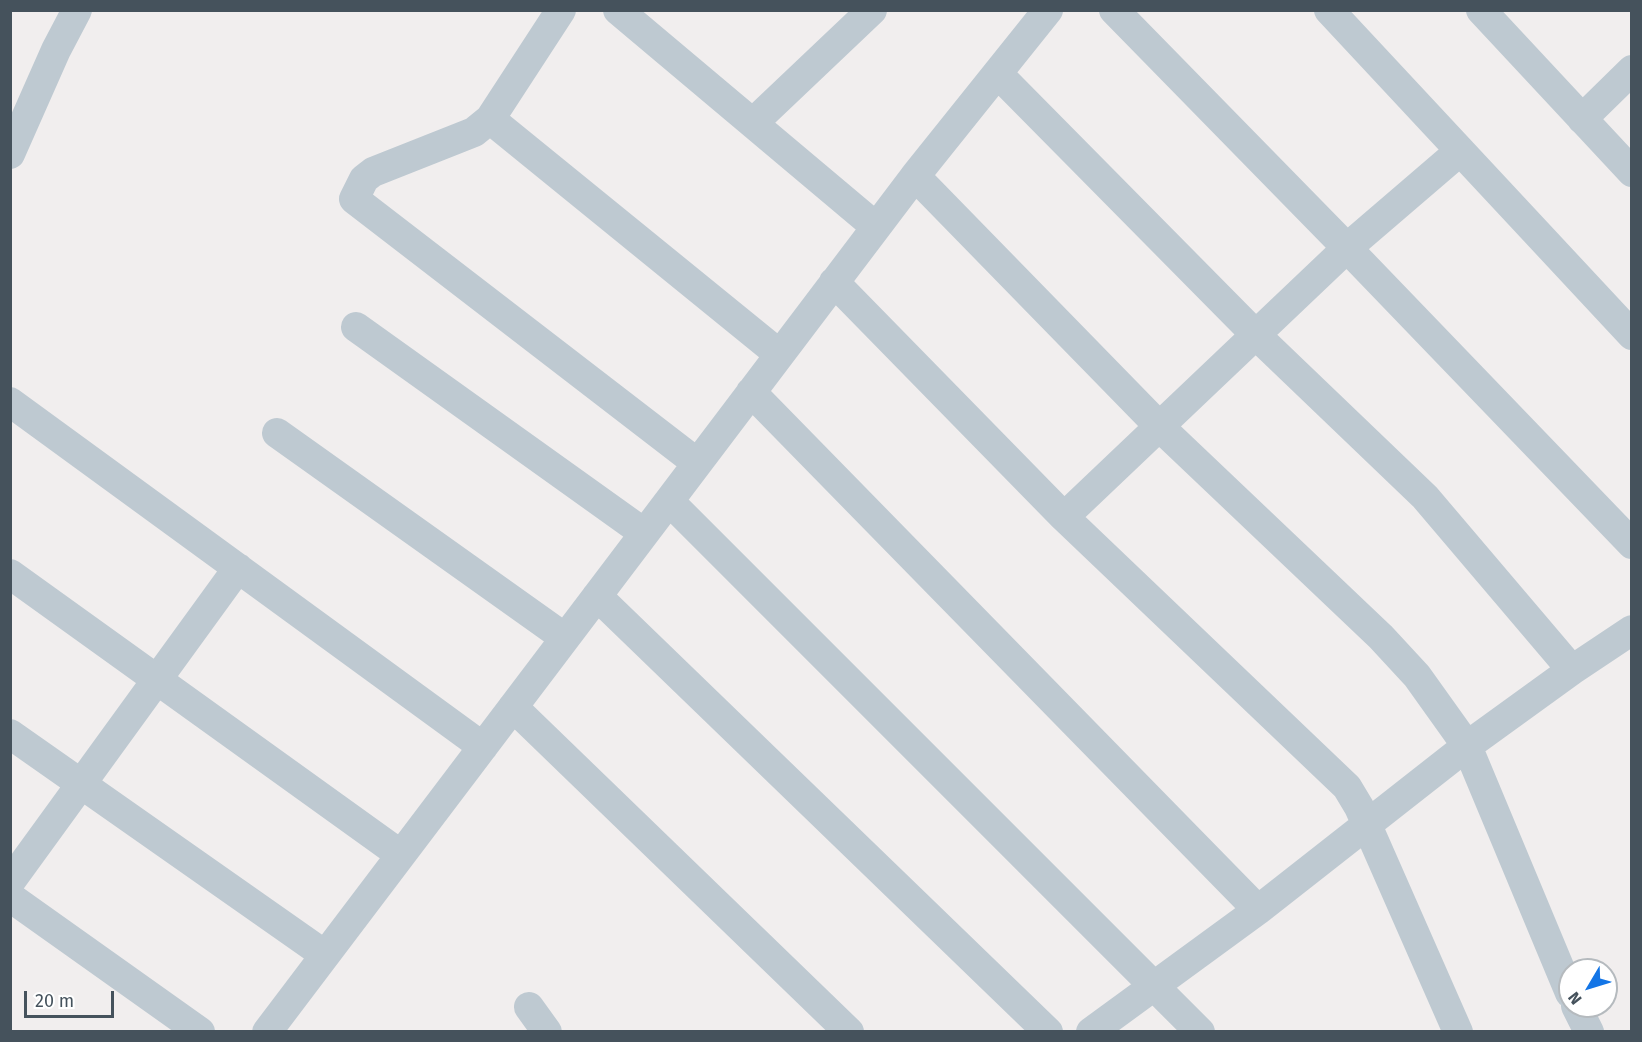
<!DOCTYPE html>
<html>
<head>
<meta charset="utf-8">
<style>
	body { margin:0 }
	#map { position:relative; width:1642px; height:1042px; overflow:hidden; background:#f1eeee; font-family:"Fira Sans",sans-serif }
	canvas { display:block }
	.frame { position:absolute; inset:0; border:12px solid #45525c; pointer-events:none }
	.north { position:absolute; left:1558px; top:958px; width:60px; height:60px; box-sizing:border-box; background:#fff; border:2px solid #b5babe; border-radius:50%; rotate:232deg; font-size:16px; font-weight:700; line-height:24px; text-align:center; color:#45525c }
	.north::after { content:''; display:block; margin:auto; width:21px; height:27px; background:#1375e6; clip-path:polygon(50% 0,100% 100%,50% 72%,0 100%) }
	.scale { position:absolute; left:24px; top:991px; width:90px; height:27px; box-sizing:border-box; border:3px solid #45525c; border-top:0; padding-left:8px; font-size:18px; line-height:21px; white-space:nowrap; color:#45525c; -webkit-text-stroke:4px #fff; paint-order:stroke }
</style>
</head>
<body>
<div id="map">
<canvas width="1642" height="1042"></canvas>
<div class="frame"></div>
<div class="north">N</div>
<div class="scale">20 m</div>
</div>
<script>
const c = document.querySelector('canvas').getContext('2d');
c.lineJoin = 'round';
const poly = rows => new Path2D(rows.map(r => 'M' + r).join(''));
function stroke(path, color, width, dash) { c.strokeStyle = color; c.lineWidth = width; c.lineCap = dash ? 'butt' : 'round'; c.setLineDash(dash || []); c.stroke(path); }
const minor = poly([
	[561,10,490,119,474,132,373,172,364,179,354,199,697,463],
	[618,10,876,227],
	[1114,10,1347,248,1632,544],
	[1329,10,1632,335],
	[1481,10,1632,172],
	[998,74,1257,336,1425,497,1572,670],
	[490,119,779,354],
	[1582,119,1632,70],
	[753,123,872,10],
	[10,154,56,50,77,10],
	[915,176,1160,427,1380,636,1417,676,1467,746,1570,993],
	[834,282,1064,517,1347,787,1359,807,1458,1032],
	[356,327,644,533],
	[751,392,1258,910],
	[10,402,483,747],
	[277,433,565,638],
	[669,501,1200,1032],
	[1064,517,1347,248,1460,151],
	[10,574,401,855],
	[597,596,1048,1032],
	[513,707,849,1032],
	[10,734,325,955],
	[10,882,238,568],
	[10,897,200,1032],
	[1576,1006,1589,1032],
	[529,1007,547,1032],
	[267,1032,915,176,1048,10],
	[1091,1032,1258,910,1467,746,1572,670,1632,630]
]);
stroke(minor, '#bec9d1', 30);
</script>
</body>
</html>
